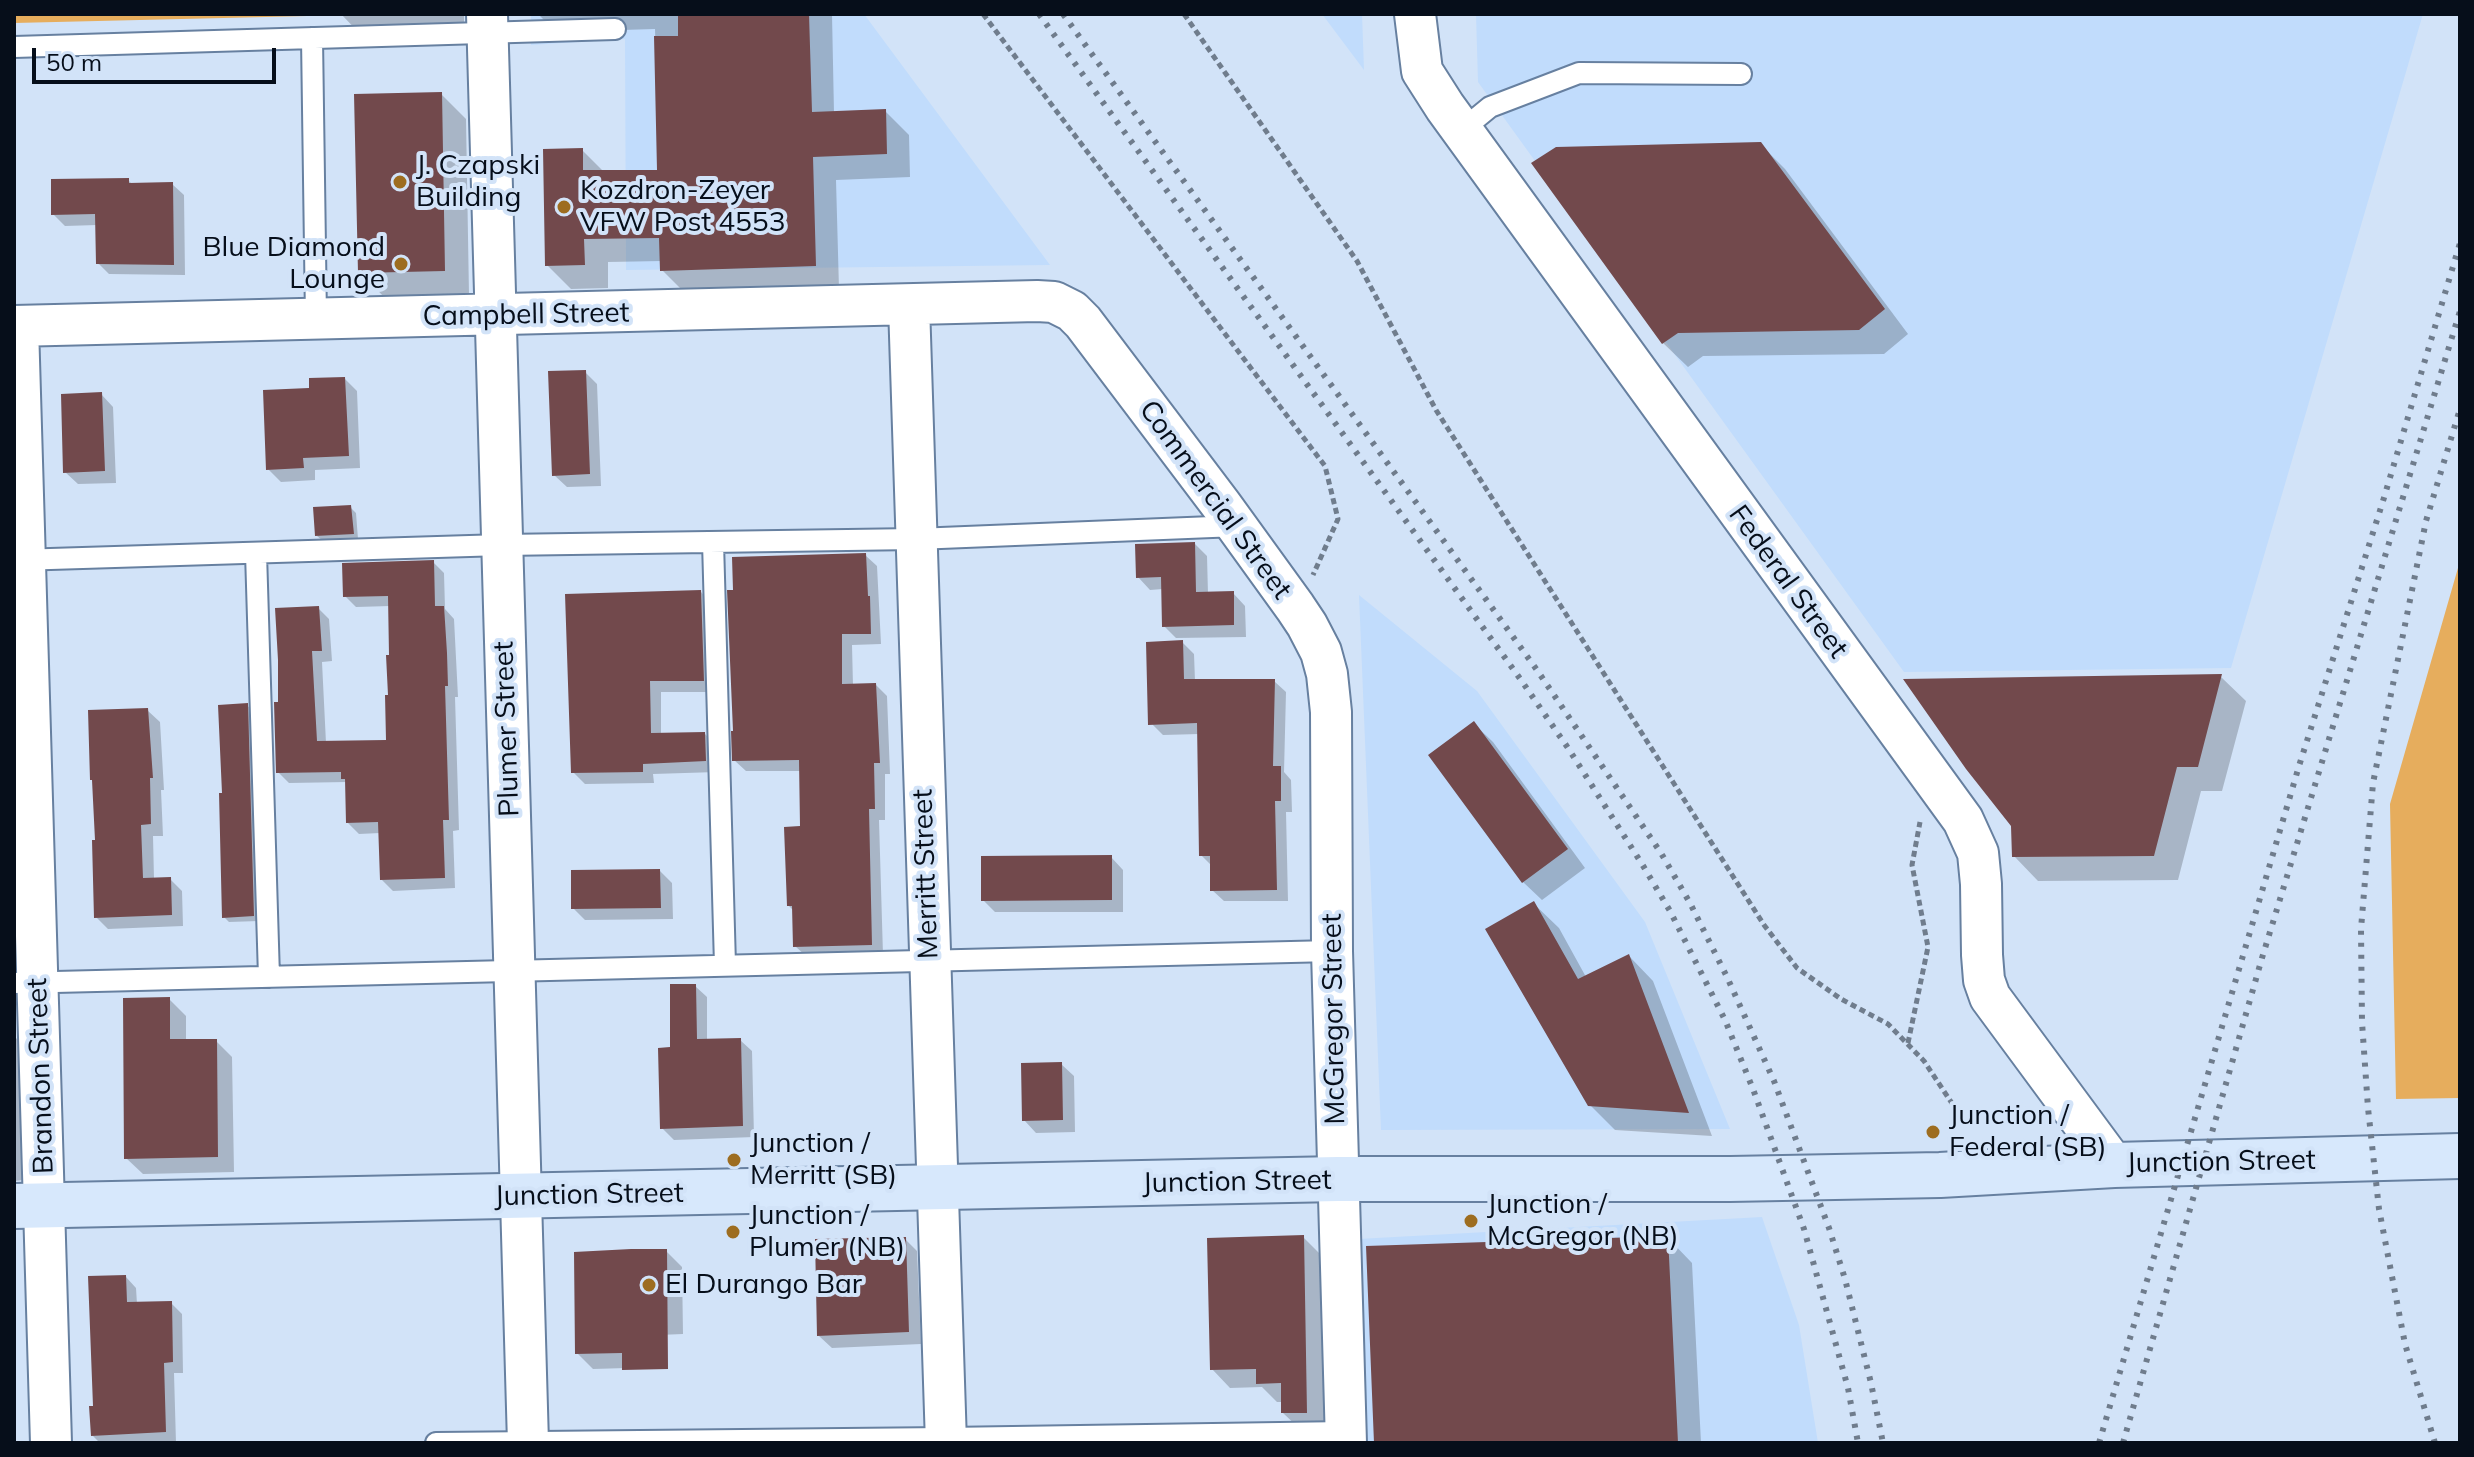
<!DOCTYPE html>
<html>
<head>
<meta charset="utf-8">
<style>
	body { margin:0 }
	#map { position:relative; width:2474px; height:1457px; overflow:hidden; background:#d2e3f8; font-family:Mulish,sans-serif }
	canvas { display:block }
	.frame { position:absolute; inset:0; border:16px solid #060e1a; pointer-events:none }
	.scale { position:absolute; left:32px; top:48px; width:244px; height:36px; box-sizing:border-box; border:4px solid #060e1a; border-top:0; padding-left:10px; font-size:24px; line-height:28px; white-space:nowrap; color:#060e1a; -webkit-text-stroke:6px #d2e3f8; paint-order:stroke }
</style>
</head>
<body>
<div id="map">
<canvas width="2474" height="1457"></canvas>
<div class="frame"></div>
<div class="scale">50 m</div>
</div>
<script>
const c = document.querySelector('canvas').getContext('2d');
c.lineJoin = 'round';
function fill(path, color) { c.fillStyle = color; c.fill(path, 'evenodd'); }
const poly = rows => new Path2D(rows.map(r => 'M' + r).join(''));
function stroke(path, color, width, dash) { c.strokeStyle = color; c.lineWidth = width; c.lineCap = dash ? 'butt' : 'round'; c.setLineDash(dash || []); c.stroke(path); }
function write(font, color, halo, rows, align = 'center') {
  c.font = font + ' Mulish,sans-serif'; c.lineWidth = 8; c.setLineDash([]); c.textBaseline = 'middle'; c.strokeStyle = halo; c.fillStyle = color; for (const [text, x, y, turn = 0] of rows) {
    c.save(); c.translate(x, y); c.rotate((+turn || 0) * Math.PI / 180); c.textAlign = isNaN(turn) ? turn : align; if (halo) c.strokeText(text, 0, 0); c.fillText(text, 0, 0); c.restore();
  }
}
const built = poly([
	[531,14,864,14,1050,265,626,270,625,39,531,45],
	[1322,14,1362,14,1364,70],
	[1476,14,2423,14,2231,668,1904,672,1478,82],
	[1359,595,1477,691,1645,922,1730,1129,1381,1130],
	[1762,1217,1799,1325,1818,1443,1362,1443,1358,1239]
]);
const green = poly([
	[14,14,306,14,307,16,14,23],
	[2460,561,2460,1098,2396,1099,2390,804]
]);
const shadow = poly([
	[341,14,464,14,464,34,364,38],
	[538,14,832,14,834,113,885,111,909,135,910,177,836,180,839,289,686,294,662,270,662,261,608,262,608,288,571,289,547,265,582,150,604,172,659,171,655,29,556,32],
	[441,94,466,119,469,295,384,297,360,272],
	[1760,144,1785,169,1908,334,1884,354,1703,356,1688,367,1663,343],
	[128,180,133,185,172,184,184,195,185,275,109,274,98,263,97,225,65,226,53,214],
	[585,372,597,384,601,486,567,487,554,475],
	[345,379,357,391,360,468,315,470,315,480,281,482,268,469,311,389],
	[101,394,113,407,116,483,78,484,65,472],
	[350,507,356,513,358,539,323,541,317,536],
	[1195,544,1207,556,1208,594,1233,593,1245,606,1246,637,1176,638,1164,626,1163,589,1150,590,1138,577],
	[865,555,877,566,881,644,852,645,853,686,876,685,887,696,890,774,885,774,885,820,879,820,883,955,807,957,795,946,794,911,788,905,802,828,801,771,746,771,734,760],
	[433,562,444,573,445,609,454,619,458,697,455,697,459,830,453,831,455,888,393,891,382,880,380,833,359,834,348,823,347,782,289,783,278,772,280,704,318,608,329,619,332,661,322,662,326,743,388,742,392,657,390,606,356,607,345,596],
	[701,592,712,604,714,692,661,692,661,735,705,734,716,745,717,772,653,774,654,783,585,784,573,772],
	[1182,642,1194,654,1195,681,1274,681,1286,692,1284,772,1291,780,1292,812,1286,812,1288,901,1224,901,1212,890,1212,866,1201,855,1199,734,1163,735,1152,724],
	[2221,677,2246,701,2222,791,2201,791,2178,880,2038,881,2014,856],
	[247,705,252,711,259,921,229,922,224,917,225,795],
	[147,710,160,722,164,790,161,790,163,836,153,836,154,879,170,879,182,891,183,926,108,929,96,917],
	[1474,724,1493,742,1585,868,1542,900,1523,882],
	[1111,857,1123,870,1123,912,995,912,983,900],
	[660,871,672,883,673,919,585,920,573,908],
	[1534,904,1559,928,1586,977,1629,956,1653,981,1712,1136,1615,1130,1590,1105],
	[695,986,707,997,707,1041,740,1040,752,1051,754,1137,674,1140,662,1128],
	[169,999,186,1016,186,1041,216,1041,232,1057,234,1172,143,1174,126,1158],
	[14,1036,20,1042,24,1180,14,1181],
	[1061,1064,1074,1076,1075,1132,1036,1133,1024,1120],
	[1303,1237,1322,1256,1325,1431,1302,1431,1283,1413,1283,1402,1277,1402,1262,1387,1230,1388,1212,1369],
	[1668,1238,1692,1263,1701,1443,1376,1443],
	[905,1239,917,1251,921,1344,832,1348,819,1336],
	[666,1251,682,1267,683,1334,659,1335,660,1367,593,1369,577,1353],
	[126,1277,136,1288,137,1304,171,1303,182,1314,183,1373,174,1373,176,1443,100,1443,93,1436,95,1408]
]);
const building = poly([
	[678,14,809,14,812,112,886,109,887,154,813,157,816,266,660,271,659,238,584,239,585,265,545,266,543,149,583,148,583,170,657,170,654,36,678,36],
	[442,92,445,271,358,273,354,94],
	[1761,142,1885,309,1859,330,1678,333,1662,344,1531,163,1556,147],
	[129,178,129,183,173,182,174,265,96,264,95,214,51,215,51,179],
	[586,370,590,474,552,476,548,371],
	[345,377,349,456,303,458,304,468,266,470,263,390,309,388,309,378],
	[102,392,105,471,63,473,61,394],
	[351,505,354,534,315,536,313,507],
	[1195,542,1196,592,1234,591,1234,625,1162,627,1161,577,1136,578,1135,544],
	[866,553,868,596,870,596,871,634,842,634,842,684,876,683,880,763,874,763,875,809,869,809,872,945,793,947,792,906,787,906,784,827,800,826,799,760,732,761,731,731,733,731,727,590,733,590,732,557],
	[434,560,435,606,444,606,447,653,448,686,445,686,449,820,443,820,445,878,380,880,378,822,346,823,345,779,341,779,341,772,276,773,274,702,278,702,278,660,275,608,319,606,322,651,312,651,317,741,386,740,385,695,388,695,386,655,389,655,388,596,343,597,342,563],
	[701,590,704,681,650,681,651,733,705,732,706,761,643,764,643,772,571,773,565,594],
	[1183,640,1184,679,1275,679,1273,766,1281,766,1281,801,1275,801,1277,890,1210,891,1210,856,1199,856,1197,723,1148,725,1146,642],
	[2222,674,2198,767,2177,767,2154,856,2012,857,2011,826,1966,769,1903,679],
	[248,703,254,916,222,918,219,793,222,793,218,705],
	[148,708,153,778,150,778,151,824,141,825,143,878,171,877,172,915,94,918,92,840,95,840,92,780,90,780,88,710],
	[1474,721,1568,849,1522,883,1428,755],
	[1112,855,1112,900,981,901,981,856],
	[660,869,661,908,571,909,571,870],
	[1534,901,1578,979,1629,954,1689,1113,1588,1106,1485,929],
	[670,984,696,984,697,1039,741,1038,743,1126,660,1129,658,1048,670,1047],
	[170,997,170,1039,217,1039,218,1157,124,1159,123,998],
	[1062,1062,1063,1120,1022,1121,1021,1063],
	[1304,1235,1307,1413,1281,1413,1281,1383,1256,1384,1256,1369,1210,1370,1207,1238],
	[1668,1236,1678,1443,1374,1443,1366,1246],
	[906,1237,909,1332,817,1336,815,1239],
	[631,1249,667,1249,668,1369,622,1370,622,1353,575,1354,574,1252],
	[126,1275,127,1302,172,1301,173,1362,164,1363,166,1432,91,1436,89,1406,93,1406,88,1276]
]);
const path = poly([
	[983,14,1325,466,1338,519,1313,575],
	[1184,14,1357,261,1436,410,1764,925,1797,968,1841,999,1888,1024,1924,1061,1965,1123],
	[1908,1043,1928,947,1912,865,1920,822]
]);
const lane = poly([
	[312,38,316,319],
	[14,47,615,29],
	[1462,130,1490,107,1579,73,1741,74],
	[713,542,725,965],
	[256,553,269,977],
	[18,560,502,545,916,539,1237,526],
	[14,983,1332,951],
	[436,1443,946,1438,1346,1432]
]);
const street = poly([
	[487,14,528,1443],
	[1415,14,1422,71,1445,107,1963,820,1978,853,1981,884,1982,955,1984,980,1990,997,2114,1165],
	[909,305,946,1443],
	[14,326,1037,301,1054,302,1072,311,1083,322,1222,506,1295,607,1307,625,1321,652,1327,674,1331,712,1332,951,1346,1443],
	[18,326,51,1443]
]);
const secondary = poly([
	[14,1206,1338,1179,1730,1179,1940,1175,2114,1165,2460,1156]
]);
const rail = poly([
	[1039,14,1521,680,1568,748,1642,864,1670,911,1725,1020,1753,1089,1804,1229,1848,1388,1858,1443],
	[1063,14,1537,670,1661,853,1690,903,1727,977,1774,1081,1829,1228,1845,1279,1871,1383,1883,1443],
	[2099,1443,2299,766,2383,501,2460,243],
	[2123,1443,2262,958,2460,311],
	[2435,1443,2405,1344,2379,1209,2368,1108,2362,1022,2361,929,2373,783,2426,521,2460,409]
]);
const markers = [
	[400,182,8,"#9d6d20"],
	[564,207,8,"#9d6d20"],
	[401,264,8,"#9d6d20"],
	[1933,1132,8,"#9d6d20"],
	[734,1160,8,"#9d6d20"],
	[1471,1221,8,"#9d6d20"],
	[733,1232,8,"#9d6d20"],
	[649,1285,8,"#9d6d20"]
];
const poiNames = [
	["J. Czapski",416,166],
	["Building",416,198],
	["Kozdron-Zeyer",580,191],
	["VFW Post 4553",580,223],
	["Blue Diamond",385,248,"right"],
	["Lounge",385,280,"right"],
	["Junction /",1949,1116],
	["Federal (SB)",1949,1148],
	["Junction /",750,1144],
	["Merritt (SB)",750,1176],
	["Junction /",1487,1205],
	["McGregor (NB)",1487,1237],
	["Junction /",749,1216],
	["Plumer (NB)",749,1248],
	["El Durango Bar",665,1285]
];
const streetNames = [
	["Campbell Street",526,315,-1],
	["Commercial Street",1215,500,54],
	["Federal Street",1788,582,54],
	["Plumer Street",507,729,-92],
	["Merritt Street",926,874,-92],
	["McGregor Street",1334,1019,-91],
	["Brandon Street",41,1076,-92],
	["Junction Street",2221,1162,-1],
	["Junction Street",1237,1182,-1],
	["Junction Street",589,1195,-1]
];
fill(built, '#c1dcfc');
fill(green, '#e6ad5d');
fill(shadow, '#0003');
fill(building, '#72494c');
stroke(lane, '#6780a0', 24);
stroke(street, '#6780a0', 44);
stroke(secondary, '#6780a0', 48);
stroke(path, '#707d8d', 5, [6, 4]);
stroke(lane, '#fff', 20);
stroke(street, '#fff', 40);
stroke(secondary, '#d7e8fc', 44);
stroke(rail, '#6f7c8c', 6, [4, 8]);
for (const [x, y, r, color] of markers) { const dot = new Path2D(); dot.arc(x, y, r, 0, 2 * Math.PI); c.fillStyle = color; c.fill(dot); stroke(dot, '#d2e3f8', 3); }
write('28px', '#060e1a', '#d2e3f8', poiNames, 'left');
write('28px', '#060e1a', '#d2e3f8', streetNames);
</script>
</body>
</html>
